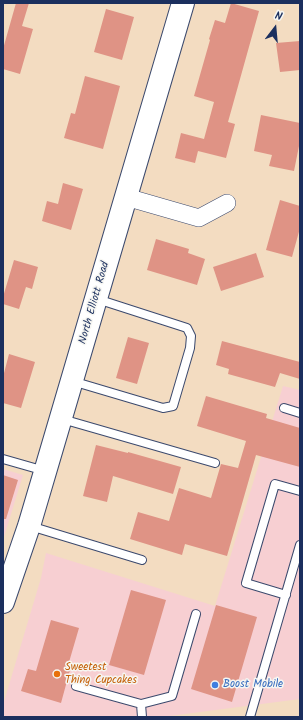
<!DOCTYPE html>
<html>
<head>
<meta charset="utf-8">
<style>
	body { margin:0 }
	#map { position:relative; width:303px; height:720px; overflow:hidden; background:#f3dcc1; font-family:Kalam,sans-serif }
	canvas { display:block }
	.frame { position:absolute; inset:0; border:4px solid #1b2f5e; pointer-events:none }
	.north { position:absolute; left:255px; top:8px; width:40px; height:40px; -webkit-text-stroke:3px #f6f6f2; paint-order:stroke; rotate:16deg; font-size:11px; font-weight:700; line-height:16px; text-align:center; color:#1b2f5e }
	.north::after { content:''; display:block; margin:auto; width:14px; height:18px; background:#1b2f5e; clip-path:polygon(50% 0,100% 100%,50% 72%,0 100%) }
</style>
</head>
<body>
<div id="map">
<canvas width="303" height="720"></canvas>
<div class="frame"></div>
<div class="north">N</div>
</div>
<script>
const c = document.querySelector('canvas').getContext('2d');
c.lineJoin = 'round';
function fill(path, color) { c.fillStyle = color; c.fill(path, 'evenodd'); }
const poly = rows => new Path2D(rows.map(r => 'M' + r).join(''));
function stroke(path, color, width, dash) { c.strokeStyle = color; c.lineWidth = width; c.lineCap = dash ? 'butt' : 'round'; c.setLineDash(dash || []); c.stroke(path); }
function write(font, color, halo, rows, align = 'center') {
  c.font = font + ' Kalam,sans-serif'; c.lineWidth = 3; c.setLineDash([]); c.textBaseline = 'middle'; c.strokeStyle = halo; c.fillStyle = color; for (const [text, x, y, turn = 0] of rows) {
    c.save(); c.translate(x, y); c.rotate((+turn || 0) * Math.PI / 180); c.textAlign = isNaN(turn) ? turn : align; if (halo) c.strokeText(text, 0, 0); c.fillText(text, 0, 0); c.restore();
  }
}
const built = poly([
	[283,386,300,390,300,699,162,717,4,717,3,705,41,578,46,553,215,606],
	[3,469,23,475,3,540]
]);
const building = poly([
	[16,3,29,3,22,26,33,29,20,74,3,69,3,49],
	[231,3,259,11,228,122,235,124,226,158,198,151,195,163,175,158,181,133,204,139,214,102,194,96,210,40,209,39,215,20,225,23],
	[106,9,134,17,122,60,94,52],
	[300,41,300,70,280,72,276,43],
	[85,76,120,86,103,149,64,138,71,113,75,114],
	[261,115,300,123,300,141,294,171,269,166,272,155,254,151],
	[63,183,83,189,71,230,42,221,47,201,58,204],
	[280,200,300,206,300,228,292,257,266,250],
	[156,239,189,249,188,253,205,259,197,285,147,270],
	[256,253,264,277,221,291,213,267],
	[14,260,38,267,32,289,26,287,19,309,3,304,3,297],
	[128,337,149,343,137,384,116,378],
	[222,341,300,362,300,379,280,373,275,387,228,374,229,369,216,365],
	[9,354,35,362,21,408,3,403,3,377],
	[206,396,267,414,266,418,300,428,300,467,256,455,227,556,185,544,182,555,130,539,138,512,169,521,179,488,211,498,221,464,238,468,246,441,197,426],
	[96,445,128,453,128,452,181,467,173,494,113,476,107,502,83,496],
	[3,475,18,480,6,519,3,519],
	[131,590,166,600,144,675,109,665],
	[216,605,257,617,232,702,191,689],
	[51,620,79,628,67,669,70,670,61,703,21,691,28,669,36,671]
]);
const lane = poly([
	[72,381,163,408,173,406,190,348,191,336,187,328,97,299],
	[284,408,300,413],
	[62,419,215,463],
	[3,459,45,471],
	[30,526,142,560],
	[286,595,246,583,275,484,300,491],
	[76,686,141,704,172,696,196,614],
	[141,704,142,717],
	[250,717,300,545]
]);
const street = poly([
	[126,197,199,218,227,203]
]);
const secondary = poly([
	[3,602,29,526,45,472,183,3]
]);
const markers = [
	[57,674,4,"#e8710a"],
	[215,685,4,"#3f7fe0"]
];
const streetNames = [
	["North Elliott Road",95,303,-74]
];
const foodNames = [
	["Sweetest",65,668],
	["Thing Cupcakes",65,681]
];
const shopNames = [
	["Boost Mobile",223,685]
];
fill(built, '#f7cfd2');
fill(building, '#df9385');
stroke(lane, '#3b496d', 10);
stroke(street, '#3b496d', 18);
stroke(secondary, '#3b496d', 24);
stroke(lane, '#fff', 8);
stroke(street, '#fff', 17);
stroke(secondary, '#fff', 22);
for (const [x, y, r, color] of markers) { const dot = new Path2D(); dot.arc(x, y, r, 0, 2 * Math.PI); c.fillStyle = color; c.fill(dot); stroke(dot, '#f6f6f2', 1.5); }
write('11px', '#1b2f5e', '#f6f6f2', streetNames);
write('11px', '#c56008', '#f6f6f2', foodNames, 'left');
write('11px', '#366cbe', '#f6f6f2', shopNames, 'left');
</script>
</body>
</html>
